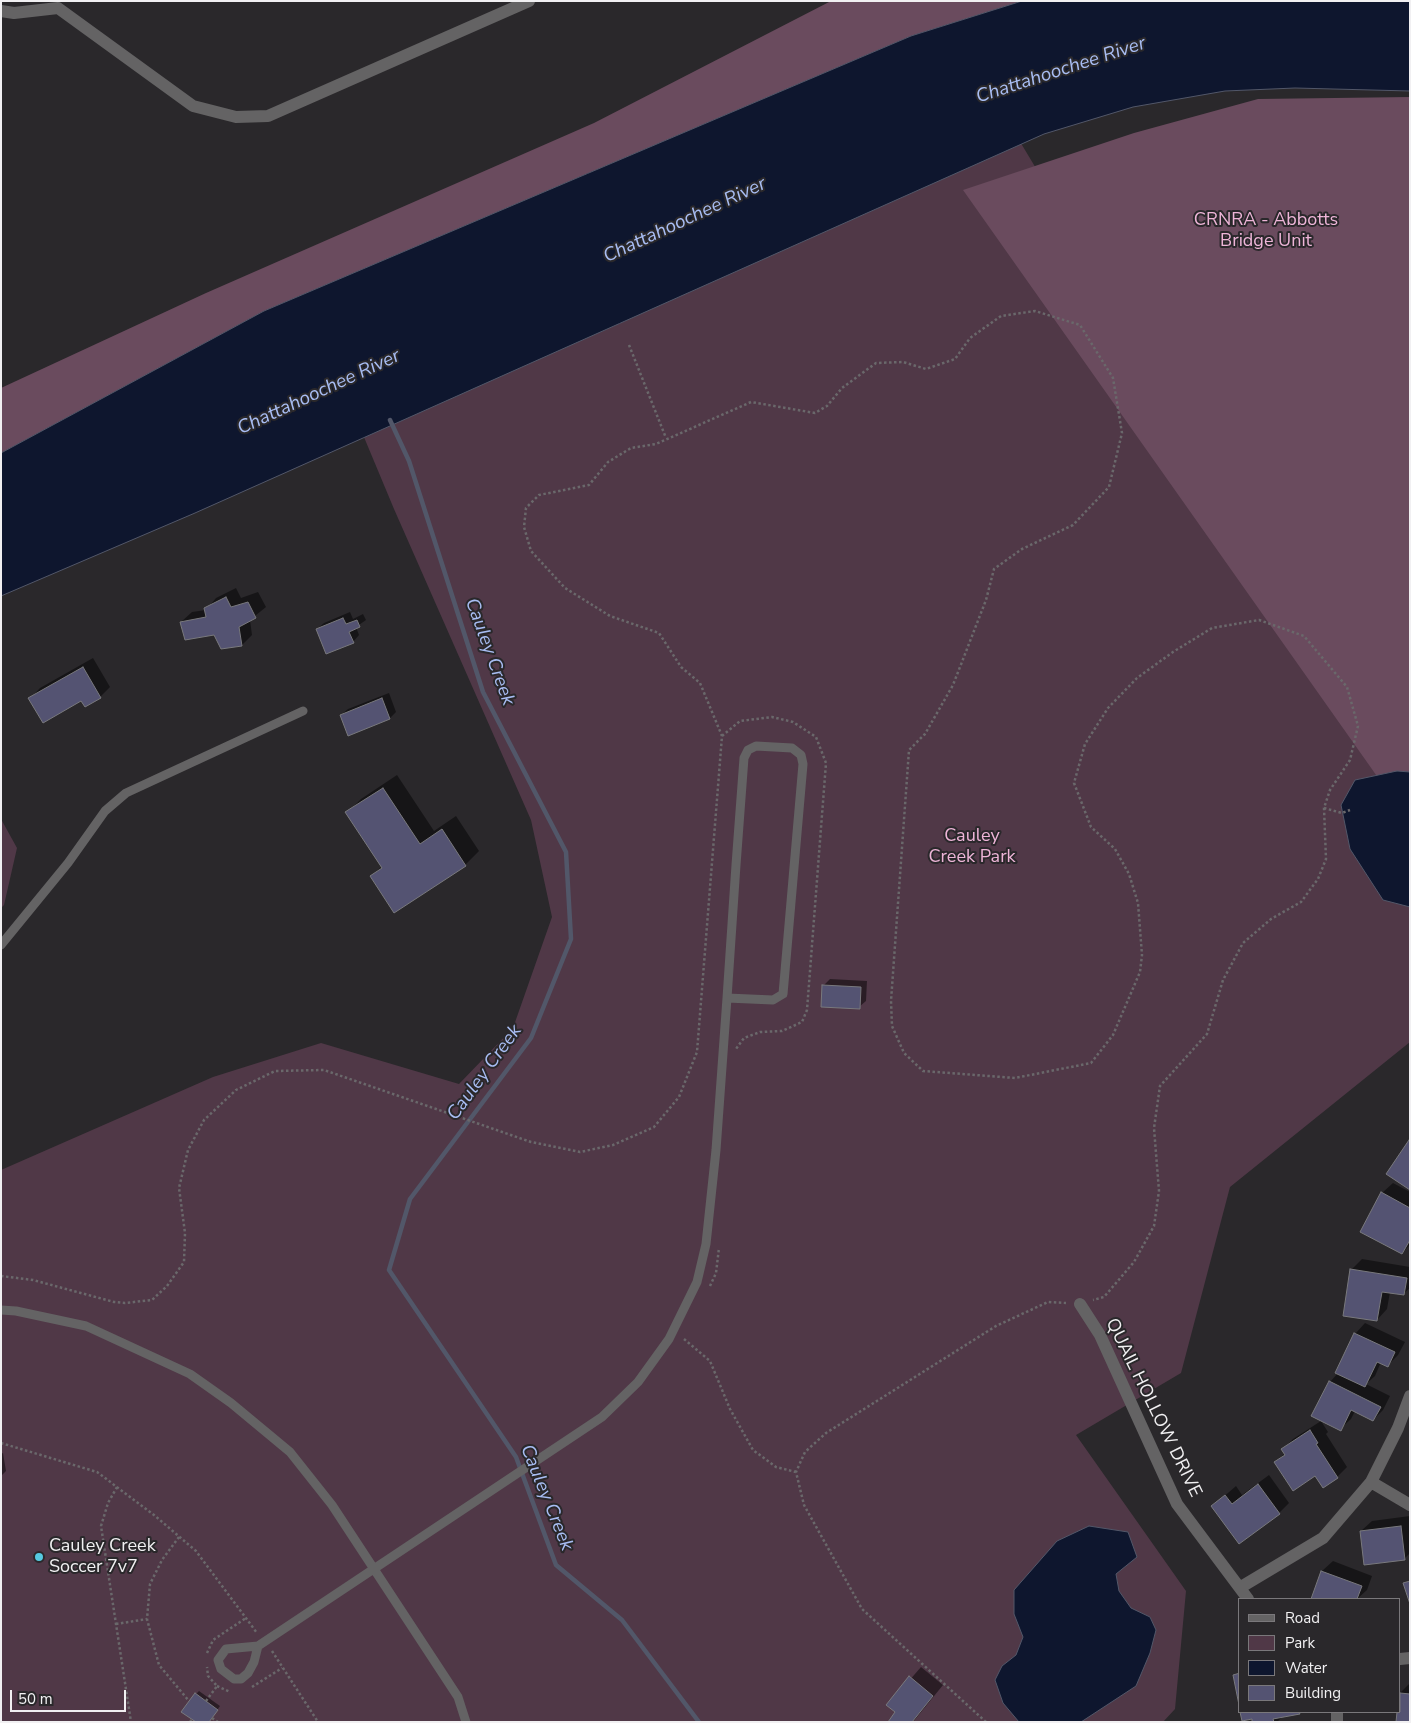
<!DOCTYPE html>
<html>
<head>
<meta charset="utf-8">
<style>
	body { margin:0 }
	#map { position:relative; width:1411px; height:1723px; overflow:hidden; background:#2a282b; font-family:"Nunito Sans",sans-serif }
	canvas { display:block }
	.frame { position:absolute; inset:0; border:2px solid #f1f0f2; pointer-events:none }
	.legend { position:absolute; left:1238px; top:1598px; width:162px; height:115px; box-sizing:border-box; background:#2a282b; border:1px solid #7a787b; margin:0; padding:6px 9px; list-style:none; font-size:15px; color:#f1f0f2 }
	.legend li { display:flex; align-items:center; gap:10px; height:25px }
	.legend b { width:25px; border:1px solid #7a787b }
	.scale { position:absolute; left:10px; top:1690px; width:116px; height:22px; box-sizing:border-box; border:2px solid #f1f0f2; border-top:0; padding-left:6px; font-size:15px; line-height:18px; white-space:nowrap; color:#f1f0f2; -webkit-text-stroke:4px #2a282b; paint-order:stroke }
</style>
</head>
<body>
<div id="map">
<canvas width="1411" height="1723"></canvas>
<div class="frame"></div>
<ul class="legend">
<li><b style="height:6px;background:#646364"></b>Road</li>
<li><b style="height:14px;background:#503847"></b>Park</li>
<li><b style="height:14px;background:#0e162e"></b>Water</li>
<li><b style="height:14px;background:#545372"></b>Building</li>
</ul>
<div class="scale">50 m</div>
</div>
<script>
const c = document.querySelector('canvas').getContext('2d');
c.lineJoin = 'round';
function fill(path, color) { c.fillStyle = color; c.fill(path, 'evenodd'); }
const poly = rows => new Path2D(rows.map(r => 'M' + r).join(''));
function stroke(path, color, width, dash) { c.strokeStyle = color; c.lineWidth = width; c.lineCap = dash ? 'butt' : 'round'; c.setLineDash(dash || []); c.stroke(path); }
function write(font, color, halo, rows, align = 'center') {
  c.font = font + ' "Nunito Sans",sans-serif'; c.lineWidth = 4; c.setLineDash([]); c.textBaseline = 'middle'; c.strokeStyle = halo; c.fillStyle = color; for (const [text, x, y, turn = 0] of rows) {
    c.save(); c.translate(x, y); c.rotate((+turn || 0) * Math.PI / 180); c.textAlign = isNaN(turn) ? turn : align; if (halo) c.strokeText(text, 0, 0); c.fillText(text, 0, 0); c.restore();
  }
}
const green = poly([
	[1013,130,1046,185,1410,737,1410,1042,1230,1187,1181,1373,1076,1435,1186,1591,1175,1709,1163,1722,1,1722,1,1170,213,1077,321,1043,459,1084,513,1028,552,917,531,820,394,509,356,418],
	[1,819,17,848,4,905,1,908]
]);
const forest = poly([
	[831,1,1022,1,911,36,264,311,1,453,1,388,206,293,594,123],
	[1410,97,1410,823,963,190,1134,133,1258,99]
]);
const water = poly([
	[1022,1,1410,1,1410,91,1295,88,1225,91,1133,107,1044,134,195,513,1,596,1,453,264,311,911,36,1022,1],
	[1397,771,1410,772,1410,907,1383,900,1350,849,1341,805,1355,780,1397,771],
	[1089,1526,1128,1532,1137,1557,1116,1574,1119,1591,1131,1608,1150,1617,1156,1630,1150,1653,1136,1686,1081,1722,1019,1722,1003,1703,995,1680,1002,1666,1016,1655,1023,1637,1014,1614,1014,1590,1057,1541,1089,1526]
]);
const shadow = poly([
	[236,588,241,598,258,592,266,607,250,620,252,635,242,645,181,622,192,612,206,610,216,598],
	[350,612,353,619,363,614,366,620,356,627,359,635,353,642,317,629,324,623],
	[93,658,110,687,100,697,30,699,40,688],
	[389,693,396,712,390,718,349,734,341,715,348,709],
	[397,775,434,831,456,816,479,851,465,865,372,876,382,866,347,813,361,799],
	[830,979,867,981,866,1001,859,1007,823,986],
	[1393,1183,1410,1192,1410,1245,1402,1253,1382,1193],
	[1362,1259,1410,1267,1410,1288,1403,1294,1390,1292,1387,1309,1377,1320,1351,1270],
	[1365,1323,1405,1342,1398,1355,1388,1365,1381,1362,1375,1376,1366,1384,1390,1396,1383,1410,1373,1420,1355,1411,1351,1419,1340,1429,1330,1382,1338,1373,1355,1334],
	[1321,1421,1328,1432,1326,1434,1347,1467,1337,1477,1316,1474,1276,1463,1285,1453,1283,1449,1293,1439],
	[3,1453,6,1471,1,1476,1,1454],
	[1269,1475,1289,1503,1279,1513,1213,1506,1236,1486,1242,1495],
	[1410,1516,1410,1553,1404,1559,1361,1531,1372,1521],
	[1333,1561,1372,1576,1367,1590,1357,1599,1312,1599,1322,1571],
	[921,1667,943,1685,913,1722,889,1722,897,1712,888,1705],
	[1410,1683,1410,1722,1396,1722,1400,1712,1400,1693],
	[199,1691,220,1706,209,1722,196,1694],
	[1241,1712,1301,1712,1283,1716,1277,1722,1253,1722,1253,1718,1243,1720]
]);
const stream = poly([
	[390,420,409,461,483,692,566,852,571,939,531,1038,410,1199,389,1270,516,1457,556,1565,622,1620,699,1722]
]);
const building = poly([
	[226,597,231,607,248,602,256,618,239,627,242,646,221,649,214,635,185,640,180,622,206,617,204,608,226,597],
	[343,618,346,624,357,620,360,627,349,632,354,643,326,654,316,629,343,618],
	[83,667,101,698,85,707,81,701,43,723,28,698,83,667],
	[382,698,390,719,348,736,340,715,382,698],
	[383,788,420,844,442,829,466,866,394,913,370,876,382,868,345,812,383,788],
	[822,985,861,987,860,1009,821,1007,822,985],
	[1409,1140,1410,1140,1410,1190,1386,1174,1409,1140],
	[1381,1192,1410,1208,1410,1240,1402,1254,1360,1232,1381,1192],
	[1350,1269,1407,1278,1404,1295,1382,1292,1377,1321,1343,1316,1350,1269],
	[1354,1333,1395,1352,1388,1367,1377,1362,1365,1387,1335,1373,1354,1333],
	[1329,1381,1381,1407,1373,1421,1351,1410,1341,1431,1311,1416,1329,1381],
	[1310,1430,1318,1443,1316,1444,1338,1478,1323,1488,1315,1476,1293,1491,1274,1462,1285,1455,1281,1449,1310,1430],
	[1258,1484,1280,1514,1239,1544,1211,1506,1225,1495,1232,1504,1258,1484],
	[1401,1526,1405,1560,1364,1565,1360,1531,1401,1526],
	[1321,1571,1362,1586,1357,1599,1311,1599,1321,1571],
	[1410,1581,1410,1604,1403,1583,1410,1581],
	[1240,1673,1240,1710,1233,1675,1240,1673],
	[909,1676,933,1696,912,1722,888,1722,895,1712,886,1705,909,1676],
	[195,1693,218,1710,209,1722,196,1722,181,1712,195,1693],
	[1400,1693,1410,1694,1410,1722,1396,1722,1397,1712,1400,1712,1400,1693],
	[1240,1712,1299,1712,1300,1714,1273,1719,1274,1722,1252,1722,1252,1719,1242,1721,1240,1712]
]);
const path = poly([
	[629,345,666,438],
	[722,736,740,721,772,717,793,722,816,737,826,763,807,1010,802,1022,782,1031,760,1032,744,1038,736,1049],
	[1324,808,1342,813,1350,810],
	[1,1276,33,1280,114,1302,125,1303,152,1300,167,1286,184,1262,185,1233,179,1188,188,1150,204,1120,236,1090,275,1071,324,1070,531,1142,580,1152,613,1145,654,1127,679,1097,697,1052,722,736,700,683,681,667,659,633,610,616,565,588,531,551,524,527,526,508,539,495,589,485,608,462,631,448,656,444,751,402,815,413,827,406,842,388,876,363,903,362,926,369,955,359,970,338,1001,316,1035,311,1080,325,1113,378,1122,433,1109,487,1073,525,1022,549,994,569,986,600,953,685,925,734,909,750,891,1001,892,1026,904,1053,923,1071,1015,1078,1091,1063,1113,1035,1140,972,1142,955,1138,903,1129,874,1115,849,1091,827,1074,783,1085,744,1108,708,1137,678,1173,652,1212,628,1259,620,1304,636,1347,687,1358,726,1350,760,1330,790,1324,808,1326,859,1318,879,1301,902,1271,919,1243,943,1223,980,1207,1034,1160,1086,1154,1128,1159,1191,1154,1226,1134,1262,1104,1297,1093,1300],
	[710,1286,716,1273,719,1248],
	[684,1339,710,1361,730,1409,753,1450,776,1467,796,1472],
	[1,1443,97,1472,154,1515,196,1551,257,1633],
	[117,1487,108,1503,101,1526,131,1722],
	[179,1537,162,1560,150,1584,147,1619,159,1665,189,1701],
	[116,1624,147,1619],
	[272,1651,318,1722],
	[207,1653,213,1640,246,1618],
	[217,1686,230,1692],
	[252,1687,282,1668],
	[206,1701,217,1686,208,1676,207,1667],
	[212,1718,218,1722],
	[190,1722,192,1719],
	[986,1722,862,1609,804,1505,796,1472,805,1452,826,1433,996,1326,1048,1302,1066,1303]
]);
const lane = poly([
	[1,945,68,863,105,811,126,793,303,711],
	[1,1310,16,1311,86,1326,190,1374,231,1403,290,1452,332,1505,458,1697,466,1722],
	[258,1646,254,1662,248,1673,241,1679,234,1679,221,1669,218,1660,226,1649,258,1646,602,1417,638,1382,669,1339,697,1282,706,1244,716,1150,727,998,736,865,744,758,748,750,756,746,792,748,801,755,803,764,783,994,773,1000,727,998]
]);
const street = poly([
	[1,11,14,13,58,8,193,106,236,117,268,116,529,1],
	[1080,1304,1100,1335,1177,1504,1248,1599],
	[1371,1482,1410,1505],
	[1241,1587,1323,1538,1371,1482,1398,1428,1410,1396],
	[1400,1659,1410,1658],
	[1337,1712,1337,1722]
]);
const markers = [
	[39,1557,5,"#56c9e1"]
];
const parkNames = [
	["CRNRA - Abbotts",1266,221],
	["Bridge Unit",1266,242],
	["Cauley",972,837],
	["Creek Park",972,858]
];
const streetNames = [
	["QUAIL HOLLOW DRIVE",1153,1408,64]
];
const poiNames = [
	["Cauley Creek",49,1547],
	["Soccer 7v7",49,1568]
];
const waterNames = [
	["Chattahoochee River",1061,71,-18],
	["Chattahoochee River",685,221,-25],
	["Chattahoochee River",319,393,-25],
	["Cauley Creek",489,652,70],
	["Cauley Creek",485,1073,-54],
	["Cauley Creek",546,1498,68]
];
fill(green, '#503847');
fill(forest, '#6a4b5e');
fill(water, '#0e162e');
stroke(water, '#525769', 1);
fill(shadow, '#0007');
stroke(stream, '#525769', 4.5);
fill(building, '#545372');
stroke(building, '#79797d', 1);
stroke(path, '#6a686b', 2.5, [2.5, 2.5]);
stroke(lane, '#646364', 9);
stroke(street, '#646364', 12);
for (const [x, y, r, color] of markers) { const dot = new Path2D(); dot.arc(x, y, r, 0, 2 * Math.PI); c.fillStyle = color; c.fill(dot); stroke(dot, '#2a282b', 2); }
write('18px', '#eeb5d8', '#2a282b', parkNames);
write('18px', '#f1f0f2', '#2a282b', streetNames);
write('18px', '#f1f0f2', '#2a282b', poiNames, 'left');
write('italic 19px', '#a8bdf3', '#2a282b', waterNames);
</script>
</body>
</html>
